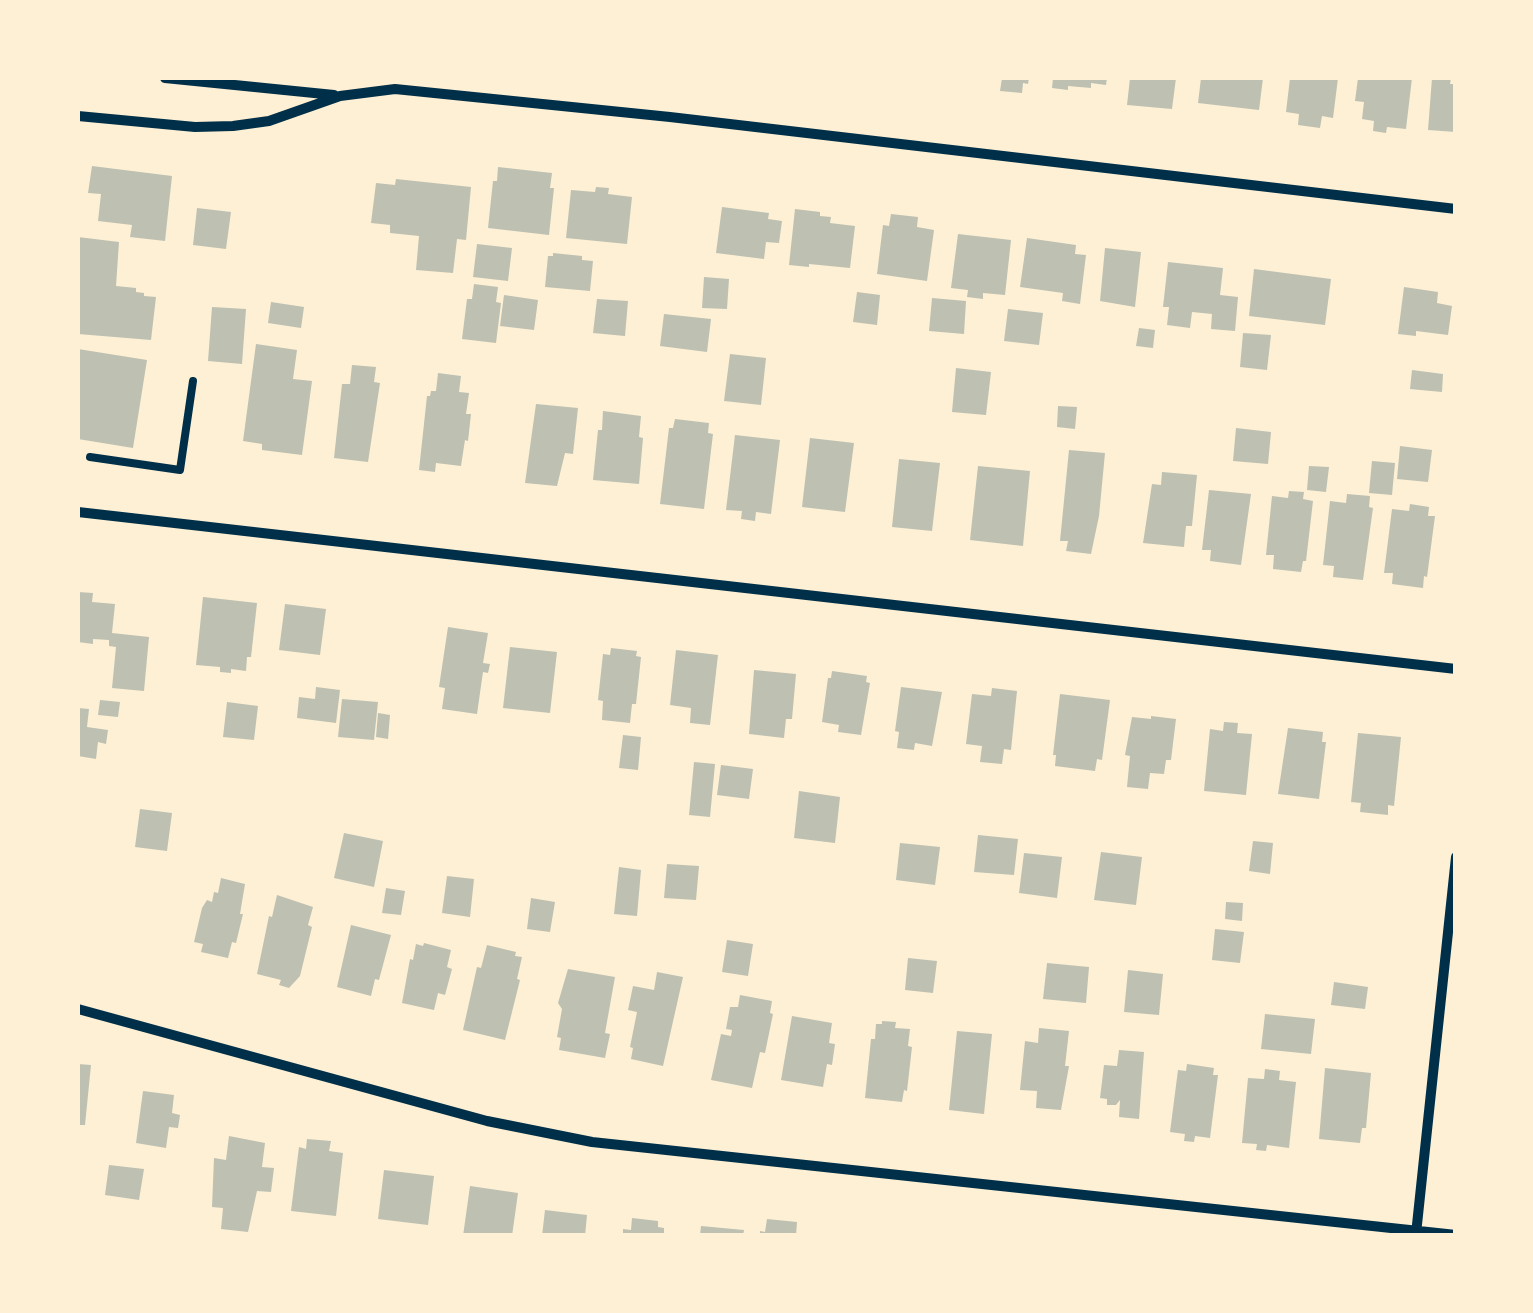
<!DOCTYPE html>
<html>
<head>
<meta charset="utf-8">
<style>
	body { margin:0 }
	#map { position:relative; width:1533px; height:1313px; overflow:hidden; background:#fdf0d5; font-family:"Roboto Condensed",sans-serif }
	canvas { display:block }
	.frame { position:absolute; inset:0; border:80px solid #fdf0d5; pointer-events:none }
</style>
</head>
<body>
<div id="map">
<canvas width="1533" height="1313"></canvas>
<div class="frame"></div>
</div>
<script>
const c = document.querySelector('canvas').getContext('2d');
c.lineJoin = 'round';
function fill(path, color) { c.fillStyle = color; c.fill(path, 'evenodd'); }
const poly = rows => new Path2D(rows.map(r => 'M' + r).join(''));
function stroke(path, color, width, dash) { c.strokeStyle = color; c.lineWidth = width; c.lineCap = dash ? 'butt' : 'round'; c.setLineDash(dash || []); c.stroke(path); }
const building = poly([
	[1002,78,1029,78,1028,84,1023,83,1022,93,1000,91],
	[1053,78,1107,78,1106,85,1091,83,1091,88,1068,86,1068,90,1052,88],
	[1130,78,1176,78,1172,109,1127,105],
	[1201,78,1263,78,1259,110,1198,103],
	[1290,78,1338,78,1333,118,1322,116,1320,128,1298,125,1299,114,1286,112],
	[1358,78,1412,78,1406,129,1387,127,1386,133,1373,131,1374,121,1362,119,1364,102,1355,101],
	[1432,78,1451,78,1450,84,1456,84,1456,132,1428,130],
	[92,166,172,176,165,241,130,237,132,225,98,221,101,194,88,193],
	[498,167,552,173,550,188,554,188,549,235,488,228,493,181,497,181],
	[396,179,471,187,466,240,457,239,453,273,416,270,419,236,390,233,390,225,371,223,376,183,395,185],
	[596,187,609,188,608,194,632,197,627,244,566,238,571,190,595,192],
	[722,207,769,213,768,219,782,221,779,243,766,242,764,259,716,253],
	[197,208,231,212,226,249,193,245],
	[795,209,820,212,820,216,831,217,830,223,855,226,850,268,809,264,809,267,789,265],
	[891,214,918,217,917,227,934,230,927,281,877,274,883,225,889,226],
	[958,234,1011,240,1005,295,983,293,983,299,967,297,968,290,951,288],
	[78,237,119,242,116,286,136,288,136,292,144,293,144,296,156,297,151,340,78,334],
	[1027,238,1076,245,1075,254,1086,255,1080,304,1062,301,1063,293,1020,287],
	[477,244,512,248,508,281,473,277],
	[1105,248,1141,252,1135,307,1100,301],
	[553,253,582,256,582,260,593,261,590,291,545,287,548,256,553,256],
	[1168,262,1223,268,1220,295,1238,297,1235,331,1211,329,1212,314,1192,312,1190,328,1167,325,1169,307,1163,307],
	[1254,269,1331,279,1325,325,1249,316],
	[704,277,729,279,727,309,702,308],
	[474,284,498,287,496,302,501,303,496,343,462,339,467,299,472,299],
	[1404,287,1438,292,1437,303,1452,306,1448,335,1416,331,1416,336,1398,334],
	[857,292,880,295,877,325,853,322],
	[504,295,538,300,534,330,500,326],
	[932,298,966,301,964,334,929,331],
	[597,299,628,301,625,336,593,333],
	[271,302,304,307,301,328,268,323],
	[212,307,246,309,242,364,208,361],
	[1008,309,1043,313,1039,345,1004,341],
	[664,314,711,319,707,352,660,346],
	[1139,328,1155,330,1153,348,1136,346],
	[1243,333,1271,335,1267,370,1240,367],
	[256,344,297,350,293,379,312,381,302,455,262,450,262,444,243,441],
	[78,349,147,360,133,448,78,439],
	[730,354,766,358,761,405,724,401],
	[352,365,376,367,374,382,380,383,368,462,334,458,342,384,350,384],
	[956,368,991,372,986,415,952,412],
	[1412,370,1443,374,1442,392,1410,389],
	[438,373,461,376,459,392,469,393,466,414,471,414,468,441,465,440,461,466,436,463,435,472,419,470,427,396,430,396,431,391,436,391],
	[536,404,578,408,573,454,565,453,557,486,525,483],
	[1058,406,1077,407,1075,429,1057,427],
	[603,411,641,416,639,437,643,438,639,484,593,480,598,430,602,430],
	[675,419,709,423,708,433,713,434,704,509,660,504,669,428,673,428],
	[1236,428,1271,432,1268,464,1233,461],
	[735,435,780,440,771,514,756,512,755,521,741,519,742,511,726,510],
	[810,438,854,443,845,512,802,507],
	[1400,446,1432,450,1428,482,1397,479],
	[1069,450,1105,453,1099,516,1091,554,1066,551,1068,541,1060,541],
	[899,459,940,463,932,531,892,527],
	[1372,461,1395,463,1392,495,1369,493],
	[978,466,1030,471,1023,546,970,540],
	[1309,466,1329,467,1326,492,1307,490],
	[1162,472,1197,475,1192,526,1186,526,1184,547,1143,543,1152,484,1161,485],
	[1209,490,1251,494,1241,565,1210,561,1211,550,1202,550],
	[1289,491,1304,492,1303,499,1313,501,1306,561,1303,561,1301,572,1273,569,1274,555,1266,555,1272,496,1288,498],
	[1347,494,1370,496,1369,507,1373,508,1363,580,1333,577,1334,566,1323,565,1330,501,1346,503],
	[1410,504,1429,507,1428,516,1435,516,1427,577,1424,576,1423,588,1392,584,1393,573,1384,573,1392,509,1409,511],
	[78,592,93,593,92,602,115,604,112,633,149,637,144,691,112,688,116,647,109,646,109,640,93,639,93,644,78,642],
	[203,597,257,603,251,657,247,657,246,671,231,669,231,673,220,672,220,667,196,665],
	[285,604,326,609,320,655,279,650],
	[448,627,488,633,483,663,490,664,488,673,483,672,477,714,442,709,445,688,439,687],
	[510,647,557,652,550,713,503,708],
	[611,648,637,651,636,656,641,657,636,704,632,704,630,723,602,720,603,701,598,700,603,654,610,655],
	[676,650,718,655,710,725,690,723,691,708,670,705],
	[754,670,796,674,792,719,786,719,784,738,749,734],
	[832,671,867,676,866,682,870,683,861,735,838,732,839,725,822,722,828,678,831,678],
	[316,687,340,690,336,723,297,718,299,697,315,699],
	[901,687,942,692,932,746,915,743,914,750,897,748,899,732,895,731],
	[992,688,1017,691,1011,750,1004,749,1002,764,980,762,982,746,966,744,972,694,991,696],
	[1060,694,1110,700,1102,760,1097,759,1095,771,1055,766,1056,755,1053,755],
	[342,699,378,702,374,740,338,737],
	[100,700,120,702,118,717,98,715],
	[227,702,258,706,254,740,223,737],
	[78,708,89,709,87,727,108,730,106,744,98,742,96,759,78,756],
	[378,713,390,715,388,739,376,737],
	[1151,716,1176,719,1171,760,1166,760,1164,774,1150,773,1148,789,1127,787,1130,756,1125,755,1132,717,1151,719],
	[1224,722,1238,723,1237,733,1252,734,1246,795,1204,791,1210,729,1223,731],
	[1288,728,1323,732,1322,742,1326,742,1319,799,1278,794],
	[1358,733,1401,737,1394,806,1388,805,1388,815,1360,812,1361,803,1351,802],
	[623,735,641,737,638,770,619,768],
	[694,762,715,764,710,817,689,815],
	[721,765,753,769,749,799,717,795],
	[799,791,840,797,835,843,794,838],
	[140,809,172,813,167,851,135,847],
	[344,833,383,841,374,887,334,878],
	[978,835,1018,839,1014,875,974,872],
	[1253,841,1273,843,1270,874,1249,871],
	[900,843,940,847,935,885,896,880],
	[1101,852,1142,857,1136,905,1094,900],
	[1024,853,1062,857,1057,898,1019,893],
	[667,864,699,866,696,900,664,898],
	[619,867,641,870,637,916,614,914],
	[447,876,474,879,470,917,442,913],
	[221,878,245,884,240,914,243,914,236,943,232,942,228,958,201,952,203,944,194,942,202,908,207,900,212,902,214,892,218,893],
	[386,888,405,891,401,915,382,913],
	[277,895,313,907,308,925,312,927,300,976,289,988,279,985,281,980,257,974,269,916,272,917],
	[531,898,555,902,550,932,527,929],
	[1226,902,1243,903,1242,921,1225,919],
	[351,925,391,935,379,980,375,979,371,996,337,987],
	[1215,929,1244,932,1240,963,1212,960],
	[727,940,753,944,748,976,722,972],
	[424,943,451,950,447,967,452,969,445,995,438,993,434,1010,402,1003,410,959,413,960,416,944,423,946],
	[487,945,516,952,515,956,522,957,517,979,520,980,505,1040,463,1030,477,967,481,968],
	[908,958,937,961,933,993,905,990],
	[1047,963,1089,967,1086,1003,1043,999],
	[568,969,615,977,605,1033,610,1034,605,1058,559,1050,561,1038,557,1037,562,1009,558,1003],
	[1128,970,1163,974,1159,1015,1124,1012],
	[657,972,683,977,663,1066,631,1059,633,1048,630,1047,637,1012,628,1010,633,986,654,990],
	[1334,982,1368,987,1365,1009,1331,1005],
	[740,995,772,1001,770,1013,773,1014,765,1053,760,1052,752,1088,711,1080,721,1034,731,1036,732,1030,726,1029,730,1007,738,1007],
	[1265,1014,1315,1019,1311,1054,1261,1049],
	[792,1016,832,1023,829,1043,835,1044,832,1065,827,1064,823,1087,781,1080],
	[882,1021,896,1022,895,1028,910,1029,908,1046,912,1047,907,1091,904,1090,902,1102,865,1098,871,1039,875,1039,876,1024,882,1024],
	[1039,1028,1069,1031,1065,1066,1069,1066,1061,1110,1036,1108,1037,1091,1020,1090,1025,1041,1038,1043],
	[957,1031,992,1034,984,1114,949,1110],
	[1119,1050,1144,1052,1139,1119,1119,1117,1120,1100,1116,1105,1107,1105,1107,1099,1100,1098,1104,1065,1117,1066],
	[78,1064,91,1065,85,1125,78,1125],
	[1187,1064,1214,1068,1213,1075,1218,1075,1210,1138,1195,1136,1194,1142,1184,1141,1185,1134,1170,1132,1178,1070,1186,1071],
	[1325,1068,1371,1073,1366,1128,1362,1128,1360,1143,1319,1139],
	[1265,1069,1280,1071,1279,1080,1296,1082,1289,1148,1267,1145,1266,1151,1256,1150,1257,1144,1242,1143,1248,1078,1264,1079],
	[143,1091,174,1095,172,1113,180,1115,178,1128,169,1127,166,1148,136,1143],
	[229,1136,265,1143,262,1167,274,1168,271,1192,257,1191,248,1232,221,1229,223,1208,212,1207,214,1158,226,1160],
	[307,1139,331,1141,329,1151,343,1153,336,1216,291,1211,299,1147,306,1149],
	[109,1165,144,1169,139,1200,105,1195],
	[384,1170,434,1176,428,1225,378,1219],
	[470,1186,518,1193,512,1236,463,1236],
	[545,1210,587,1215,585,1236,542,1236],
	[632,1218,658,1221,658,1227,664,1228,664,1236,623,1236,623,1229,631,1230],
	[767,1219,797,1222,796,1236,760,1236,760,1231,765,1232],
	[701,1226,744,1230,743,1236,700,1236]
]);
const service = poly([
	[90,457,180,470,193,381]
]);
const minor = poly([
	[165,78,334,95],
	[78,116,195,127,233,126,269,121,340,96,395,89,670,117,1456,209],
	[78,512,1456,669],
	[78,1009,487,1121,592,1142,1456,1235],
	[1416,1234,1456,857]
]);
fill(building, '#bec0b2');
stroke(service, '#003049', 8);
stroke(minor, '#003049', 10);
</script>
</body>
</html>
